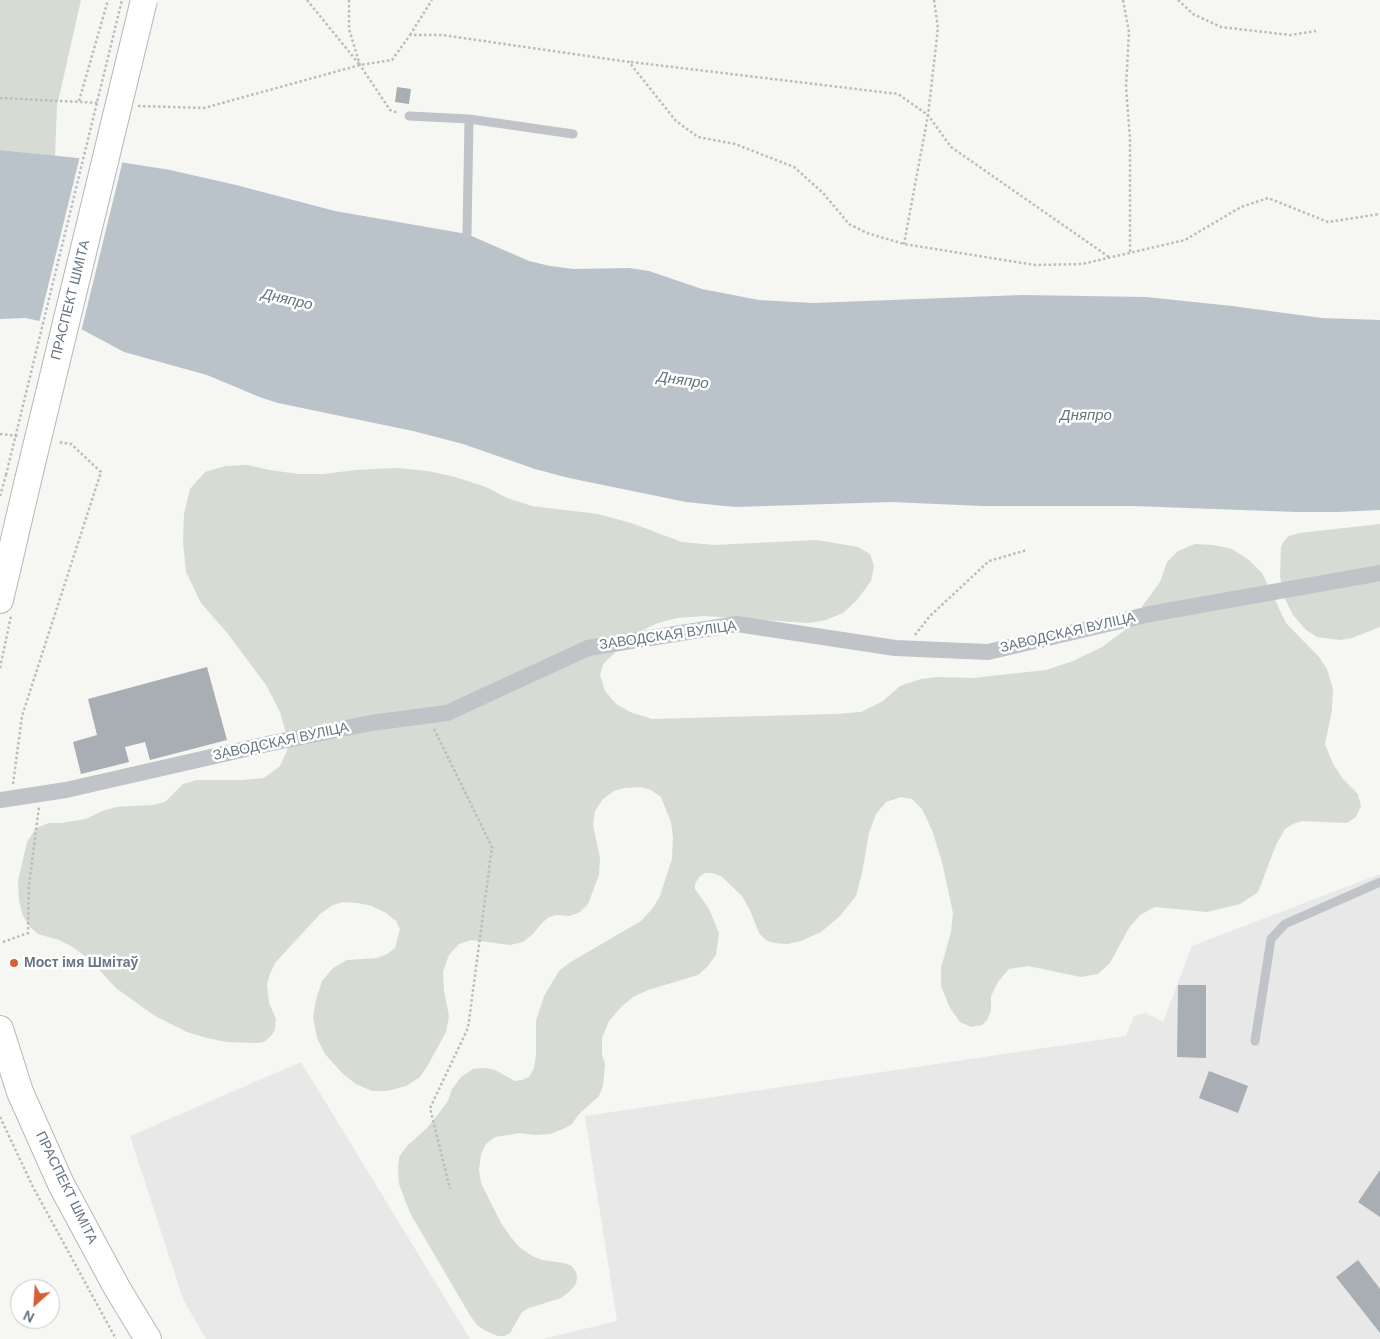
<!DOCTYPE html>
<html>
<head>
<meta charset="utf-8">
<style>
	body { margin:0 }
	#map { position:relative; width:1380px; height:1339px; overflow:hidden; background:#f6f6f3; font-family:"DM Sans",sans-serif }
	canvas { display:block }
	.north { position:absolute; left:10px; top:1279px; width:50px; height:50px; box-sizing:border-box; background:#fff; border:1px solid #c3c8cd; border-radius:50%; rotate:206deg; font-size:14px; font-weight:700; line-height:20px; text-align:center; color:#687582 }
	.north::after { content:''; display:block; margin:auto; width:18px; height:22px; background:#d46036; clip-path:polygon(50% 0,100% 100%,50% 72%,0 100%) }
</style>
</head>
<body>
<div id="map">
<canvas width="1380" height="1339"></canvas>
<div class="north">N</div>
</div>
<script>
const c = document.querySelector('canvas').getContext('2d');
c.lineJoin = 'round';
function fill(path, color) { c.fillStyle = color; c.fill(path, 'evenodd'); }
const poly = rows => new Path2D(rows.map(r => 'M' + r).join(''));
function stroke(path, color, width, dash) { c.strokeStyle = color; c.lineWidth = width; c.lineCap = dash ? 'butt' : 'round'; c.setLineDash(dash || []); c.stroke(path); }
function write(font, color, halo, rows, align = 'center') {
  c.font = font + ' "DM Sans",sans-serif'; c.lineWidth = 5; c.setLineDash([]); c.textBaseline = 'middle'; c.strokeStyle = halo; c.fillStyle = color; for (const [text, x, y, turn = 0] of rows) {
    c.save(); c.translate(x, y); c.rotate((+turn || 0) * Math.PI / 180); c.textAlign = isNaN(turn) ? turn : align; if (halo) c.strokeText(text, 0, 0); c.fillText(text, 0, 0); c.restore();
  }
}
const built = poly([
	[1380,874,1380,1339,543,1339,617,1321,585,1116,1126,1036,1134,1016,1146,1013,1163,1022,1192,946],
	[301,1062,470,1339,206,1339,183,1299,130,1136]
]);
const green = poly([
	[0,0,81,0,57,106,55,156,0,150],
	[247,465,270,470,298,474,324,474,355,470,396,468,428,471,455,477,486,487,507,498,532,506,598,514,631,523,682,542,714,545,817,540,858,547,870,554,874,566,871,581,857,600,843,613,826,620,808,623,704,616,677,618,658,623,635,634,603,664,600,675,605,691,616,704,630,712,652,719,835,714,861,712,883,701,900,686,921,679,938,677,973,678,1046,670,1073,661,1102,647,1125,630,1160,582,1167,562,1178,551,1195,544,1213,545,1232,549,1249,560,1262,573,1286,623,1319,657,1327,669,1333,689,1332,710,1325,744,1333,764,1343,779,1358,794,1361,806,1356,817,1347,823,1302,821,1293,824,1285,829,1276,845,1258,892,1240,904,1207,912,1155,907,1140,915,1129,928,1110,963,1098,974,1081,977,1028,966,1009,969,998,982,991,996,991,1011,987,1020,982,1025,971,1027,960,1022,950,1008,941,986,941,968,951,932,953,913,942,862,932,830,922,809,912,799,901,797,886,802,876,814,869,833,862,873,856,896,840,916,821,932,801,941,787,944,774,943,766,940,759,933,750,910,742,896,721,876,712,873,705,873,699,877,695,884,695,889,709,909,719,933,716,955,708,966,698,975,648,990,633,997,621,1007,609,1021,602,1038,602,1055,605,1064,603,1086,599,1096,579,1114,572,1124,563,1129,550,1134,535,1135,519,1133,495,1137,486,1144,481,1154,479,1170,481,1183,501,1223,510,1236,519,1247,532,1256,542,1260,564,1263,572,1266,576,1272,577,1277,576,1284,570,1291,561,1298,529,1308,522,1312,510,1333,505,1336,498,1336,484,1330,477,1325,471,1317,410,1213,399,1184,398,1170,399,1157,407,1146,427,1128,439,1113,448,1101,452,1089,461,1077,473,1069,485,1068,495,1070,515,1081,522,1080,529,1077,534,1068,536,1055,536,1021,544,996,559,971,569,963,641,921,653,908,660,896,672,859,673,837,671,822,661,797,651,790,640,787,624,788,614,791,603,799,595,811,593,825,600,858,599,875,588,904,580,912,570,916,557,915,549,917,542,923,533,934,523,942,510,945,471,940,459,944,449,955,443,971,444,991,449,1016,446,1032,428,1065,420,1077,406,1086,387,1091,372,1091,356,1084,343,1074,325,1054,317,1038,313,1017,316,1000,322,981,333,968,347,960,377,958,387,954,395,948,400,929,396,921,386,913,372,906,358,903,343,902,333,905,320,914,275,963,270,974,267,984,269,1003,276,1019,275,1029,272,1035,264,1042,257,1043,227,1042,207,1038,187,1032,155,1016,116,988,88,958,71,946,59,940,38,934,30,927,23,916,19,901,18,881,27,842,36,828,49,823,61,823,86,819,100,812,116,807,153,805,165,802,183,784,197,780,243,780,264,778,280,766,287,751,286,733,280,712,266,685,228,634,201,603,186,572,183,541,184,514,190,489,205,472,225,466],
	[1380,524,1380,627,1352,638,1340,640,1317,637,1306,630,1293,615,1285,599,1280,577,1281,547,1284,541,1289,536,1299,533]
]);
const water = poly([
	[0,150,126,163,170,170,236,185,335,211,467,234,529,261,550,266,574,269,629,268,649,271,702,289,759,300,813,303,1022,295,1146,297,1232,306,1322,318,1380,320,1380,510,1338,512,1296,512,1133,506,983,506,891,502,735,507,686,502,569,478,535,469,463,444,413,431,278,403,262,398,207,375,124,352,83,330,25,318,0,319]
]);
const pier = poly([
	[80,156,123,160,81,332,39,323]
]);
const building = poly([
	[397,87,411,89,409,104,395,102],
	[207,667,227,740,150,760,145,742,125,747,129,762,81,774,73,742,97,735,88,699],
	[1178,985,1206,985,1206,1058,1177,1057],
	[1209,1071,1248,1086,1238,1113,1199,1098],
	[1380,1170,1380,1217,1358,1202],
	[1358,1260,1380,1289,1380,1333,1336,1277]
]);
const path = poly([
	[307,0,359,64],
	[349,0,349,29,360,65,390,110,398,113],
	[934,0,938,28,928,115,951,147,1109,257],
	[1123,0,1129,32,1126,87,1130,139,1130,252],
	[1178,0,1193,14,1221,27,1290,35,1316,31],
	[410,35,432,0],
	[631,62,898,94,928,115,904,244],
	[0,98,100,103],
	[79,101,108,0],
	[138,106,204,108,360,65,392,60,410,35,442,35,629,62,676,121,698,137,735,144,794,167,823,193,849,224,867,233,904,244,1035,265,1082,264,1185,240,1241,207,1268,198,1328,222,1380,214],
	[0,434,18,436],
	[0,496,6,475],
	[915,635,930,616,989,561,1027,550],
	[0,668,11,616],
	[434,729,492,847,468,1028,430,1108,450,1189],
	[13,784,22,716,101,472,71,444,58,442],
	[3,942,28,933,29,885,39,807],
	[0,1117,33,1187,116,1339]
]);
const service = poly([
	[409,116,469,119,573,134],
	[467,234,469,119],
	[1255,1041,1271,939,1285,924,1380,882]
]);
const minor = poly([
	[0,800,66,790,272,743,371,723,447,713,588,648,737,624,895,648,988,652,1150,614,1380,573]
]);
const primary = poly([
	[0,600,28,480],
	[0,1029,20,1092,61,1184,117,1288,148,1339]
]);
const pathBridge = poly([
	[6,475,122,0]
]);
const primaryBridge = poly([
	[28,480,144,0]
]);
const markers = [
	[14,963,5,"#d46036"]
];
const streetNames = [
	["ПРАСПЕКТ ШМІТА",71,300,-76],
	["ЗАВОДСКАЯ ВУЛІЦА",1068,633,-13],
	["ЗАВОДСКАЯ ВУЛІЦА",668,636,-8],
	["ЗАВОДСКАЯ ВУЛІЦА",281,742,-12],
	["ПРАСПЕКТ ШМІТА",66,1188,64]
];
const poiNames = [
	["Мост імя Шмітаў",24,963]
];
const waterNames = [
	["Дняпро",287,300,13],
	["Дняпро",683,381,8],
	["Дняпро",1086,416]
];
fill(built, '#e7e8e7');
fill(green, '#d6dbd3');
fill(water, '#bac3c9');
fill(pier, '#f6f6f3');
fill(building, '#a8aeb4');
stroke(primary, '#b4b7bb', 28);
stroke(path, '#babcbf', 2.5, [2.5, 2.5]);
stroke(service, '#c0c3c7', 9);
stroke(minor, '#c0c3c7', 16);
stroke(primary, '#fff', 26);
stroke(primaryBridge, '#b4b7bb', 28, []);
stroke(pathBridge, '#babcbf', 2.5, [2.5, 2.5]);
stroke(primaryBridge, '#fff', 26);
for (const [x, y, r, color] of markers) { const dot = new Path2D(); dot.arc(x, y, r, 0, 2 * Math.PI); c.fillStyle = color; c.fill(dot); stroke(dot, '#fff', 2); }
write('14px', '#687582', '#fff', streetNames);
write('bold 14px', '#687582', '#fff', poiNames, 'left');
write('italic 15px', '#63767e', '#fff', waterNames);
</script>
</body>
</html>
